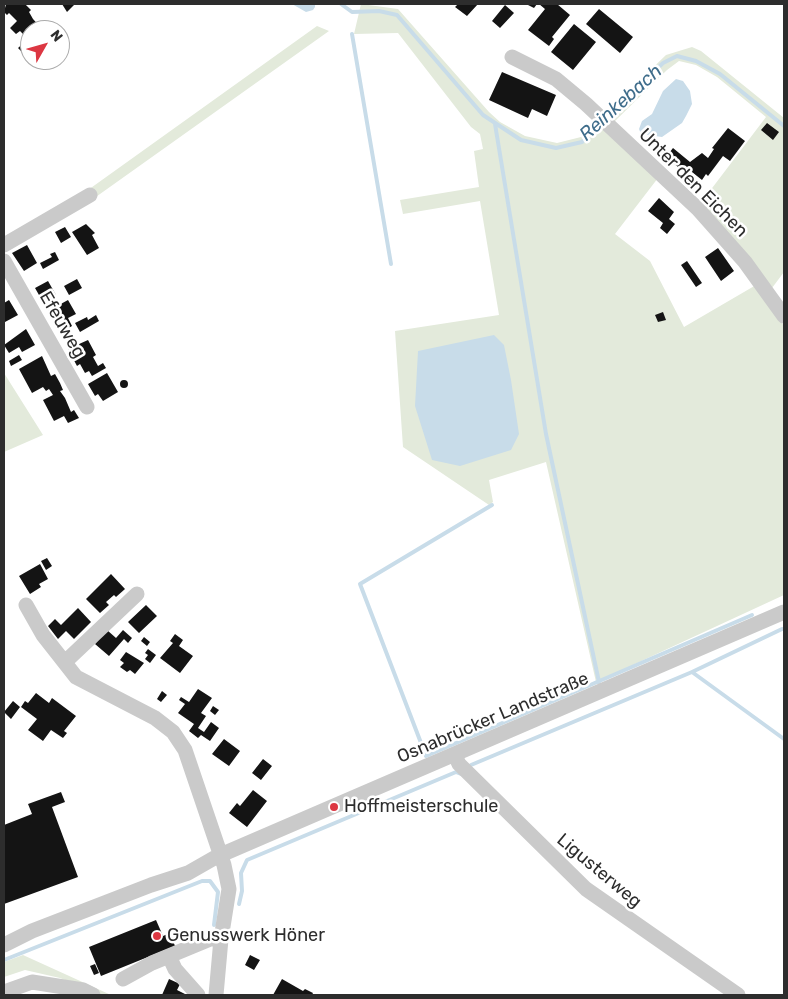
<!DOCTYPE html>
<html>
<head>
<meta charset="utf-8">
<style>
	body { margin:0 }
	#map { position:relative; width:788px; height:999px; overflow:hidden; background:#fff; font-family:Rubik,sans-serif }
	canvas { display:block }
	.frame { position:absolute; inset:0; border:5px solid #2d2d2d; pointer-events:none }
	.north { position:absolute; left:20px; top:20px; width:50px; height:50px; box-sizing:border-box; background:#fff; border:1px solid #ababab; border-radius:50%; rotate:52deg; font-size:14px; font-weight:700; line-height:20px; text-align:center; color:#2d2d2d }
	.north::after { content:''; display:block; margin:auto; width:18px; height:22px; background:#dc3742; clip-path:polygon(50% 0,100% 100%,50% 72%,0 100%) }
</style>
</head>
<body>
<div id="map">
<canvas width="788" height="999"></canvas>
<div class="frame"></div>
<div class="north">N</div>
</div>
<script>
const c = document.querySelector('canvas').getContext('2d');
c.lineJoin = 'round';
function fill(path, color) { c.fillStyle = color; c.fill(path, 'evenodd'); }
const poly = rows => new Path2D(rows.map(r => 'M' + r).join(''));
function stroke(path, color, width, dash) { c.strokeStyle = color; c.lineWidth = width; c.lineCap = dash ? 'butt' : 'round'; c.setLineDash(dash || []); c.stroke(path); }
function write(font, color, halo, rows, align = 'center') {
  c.font = font + ' Rubik,sans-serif'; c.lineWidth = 5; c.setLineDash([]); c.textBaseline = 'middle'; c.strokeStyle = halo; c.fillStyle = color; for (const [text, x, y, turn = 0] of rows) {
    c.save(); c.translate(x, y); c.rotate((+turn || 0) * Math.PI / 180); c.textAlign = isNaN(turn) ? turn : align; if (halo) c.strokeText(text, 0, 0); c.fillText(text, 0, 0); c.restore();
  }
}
const green = poly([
	[361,4,398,9,489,112,500,122,525,136,557,143,581,137,598,121,658,178,615,234,650,261,684,327,756,285,784,326,784,595,596,682,546,462,489,480,493,502,489,505,403,447,395,331,499,315,480,201,403,214,400,200,479,187,474,151,483,149,480,134,471,127,398,33,354,34],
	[317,26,329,31,93,199,88,190],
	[692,47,701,51,784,118,784,272,772,288,700,204,766,117,717,77,696,65,679,61,667,70,612,124,603,116,666,55],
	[4,373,43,435,4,452],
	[23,955,111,995,101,995,60,978,25,970,4,977,4,962]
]);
const water = poly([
	[292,4,315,4,315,7,313,10,306,12],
	[676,79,683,81,690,91,692,104,686,116,682,123,662,137,641,134,639,129,642,121,652,114,663,91],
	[494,335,504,345,511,380,519,434,511,450,460,466,432,460,415,406,418,351]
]);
const stream = poly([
	[341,4,352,12,379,11,397,15,483,115,521,140,556,148,582,142,600,124],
	[352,34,391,264],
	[605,119,663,63,677,56,696,61,720,74,784,126],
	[495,124,546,434,599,682],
	[492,505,360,584,426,756,752,615],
	[692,672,784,739],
	[471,765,692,672,782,629],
	[239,904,242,891,241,873,247,860,456,772,461,774],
	[4,960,202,881,210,881,218,892,214,925]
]);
const building = poly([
	[6,4,25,4,31,10,29,12,33,19,43,30,30,30,30,48,24,54,18,48,28,39,20,31,16,34,10,28,17,21,9,13,7,15,4,12],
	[62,4,75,4,67,12],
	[458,4,478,4,467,16,455,7],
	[526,4,537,4,534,8],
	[539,4,557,4,570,15,552,37,554,39,549,46,528,30,545,9],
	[505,5,514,13,500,28,492,21],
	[599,9,633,37,620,53,586,24],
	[574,24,596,42,573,70,551,52],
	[502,72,556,95,547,116,532,109,528,118,489,100],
	[767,123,779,132,773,140,761,130],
	[728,128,745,141,730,161,723,156,708,176,706,174,702,180,687,168,684,172,666,157,673,148,690,162,702,153,708,158,714,149,712,148],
	[659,198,674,212,669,219,675,224,667,234,660,228,663,223,648,211],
	[86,224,95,233,92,235,99,248,87,255,72,232],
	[65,227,71,237,61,243,55,232],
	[27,245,37,263,24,271,12,253],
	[718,248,734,271,721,281,705,257],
	[55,252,59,260,43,269,40,263,52,257,50,254],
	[687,261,702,283,696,287,681,265],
	[77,279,82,288,69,295,64,286],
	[48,281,56,295,43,302,35,288],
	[9,300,18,315,5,322,4,303],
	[68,300,76,314,68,318,72,326,60,333,48,311],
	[663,312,666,320,658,322,655,315],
	[96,315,99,321,80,332,75,323,87,317,88,320],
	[26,329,35,345,22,352,19,347,9,353,4,345],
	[88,340,96,355,93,357,98,366,103,363,106,368,92,376,89,371,85,373,80,364,77,366,68,349],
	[19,355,22,360,11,366,9,361],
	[42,356,51,376,55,374,60,383,63,390,60,391,65,398,71,412,74,410,79,418,68,423,64,416,54,421,43,400,53,395,49,389,46,391,43,387,32,393,19,369],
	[107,373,118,392,103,401,98,394,95,396,88,384],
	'120 384a4 4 0 1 1 8 0a4 4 0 1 1-8 0Z',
	[47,558,52,566,46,570,41,561],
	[40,564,48,579,39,584,41,587,30,594,19,576],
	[111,574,125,589,116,597,114,595,106,602,109,605,100,613,86,599],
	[146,605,157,616,139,633,128,622],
	[78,608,91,622,74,639,66,631,58,639,48,626,55,619,61,625],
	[107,630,116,638,123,630,132,638,128,643,124,639,109,656,95,644],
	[175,634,183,640,179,646,193,656,180,673,160,658,173,643,170,641],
	[144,637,150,642,147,646,141,641],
	[148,649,156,655,150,663,145,659,148,655,145,653],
	[126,652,144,663,135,674,130,670,127,672,120,667,124,663,120,660],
	[198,689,212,698,201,713,206,716,198,728,204,732,211,722,219,728,210,741,201,735,198,738,189,731,194,724,178,713,185,704,179,700,181,697,189,702],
	[162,691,167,695,161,702,157,699],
	[36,693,49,703,52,698,76,716,64,731,67,733,63,738,51,730,43,741,28,730,37,719,21,707,25,701,28,703],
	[13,701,20,707,11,719,4,712],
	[213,706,219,710,215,715,210,711],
	[224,739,240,751,229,766,212,754],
	[263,759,272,766,261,780,252,773],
	[253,790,267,801,247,827,229,813,237,803,240,806],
	[61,792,65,802,52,807,78,877,4,904,4,825,32,814,28,804],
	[156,920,163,936,170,933,175,946,101,976,89,947],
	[250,955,260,960,254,970,245,965],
	[95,964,99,973,94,975,90,966],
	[169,979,180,984,177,990,187,995,162,995],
	[282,979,303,991,305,989,313,993,312,995,273,995]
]);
const minor = poly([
	[512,57,556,79,586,104,698,209,745,262,784,316],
	[4,245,90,195],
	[4,261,87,407],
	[26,605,43,635,76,677,155,718,173,732,185,750,224,865,229,889,221,939,216,995],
	[65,662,137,594],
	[455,755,459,764,586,889,738,995],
	[4,945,32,931,151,885,188,873,216,857,784,612],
	[169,956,175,969,198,995],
	[123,979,152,963,210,939,221,939],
	[4,992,32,982,83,990,93,995]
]);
const markers = [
	[334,807,5,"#dc3742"],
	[157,936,5,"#dc3742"]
];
const streetNames = [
	["Unter den Eichen",693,183,45],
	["Efeuweg",62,325,60],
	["Osnabrücker Landstraße",493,718,-23],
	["Ligusterweg",599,871,40]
];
const poiNames = [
	["Hoffmeisterschule",344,807],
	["Genusswerk Höner",167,936]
];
const waterNames = [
	["Reinkebach",621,103,-42]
];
fill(green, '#e3eadb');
fill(water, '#c8dce9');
stroke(stream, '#c8dce9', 4);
fill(building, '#141414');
stroke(minor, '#cacaca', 15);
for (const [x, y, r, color] of markers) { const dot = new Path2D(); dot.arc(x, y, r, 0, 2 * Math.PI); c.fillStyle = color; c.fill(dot); stroke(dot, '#fff', 2); }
write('18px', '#2d2d2d', '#fff', streetNames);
write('18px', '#2d2d2d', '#fff', poiNames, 'left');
write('italic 19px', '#3f6d8b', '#fff', waterNames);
</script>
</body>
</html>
